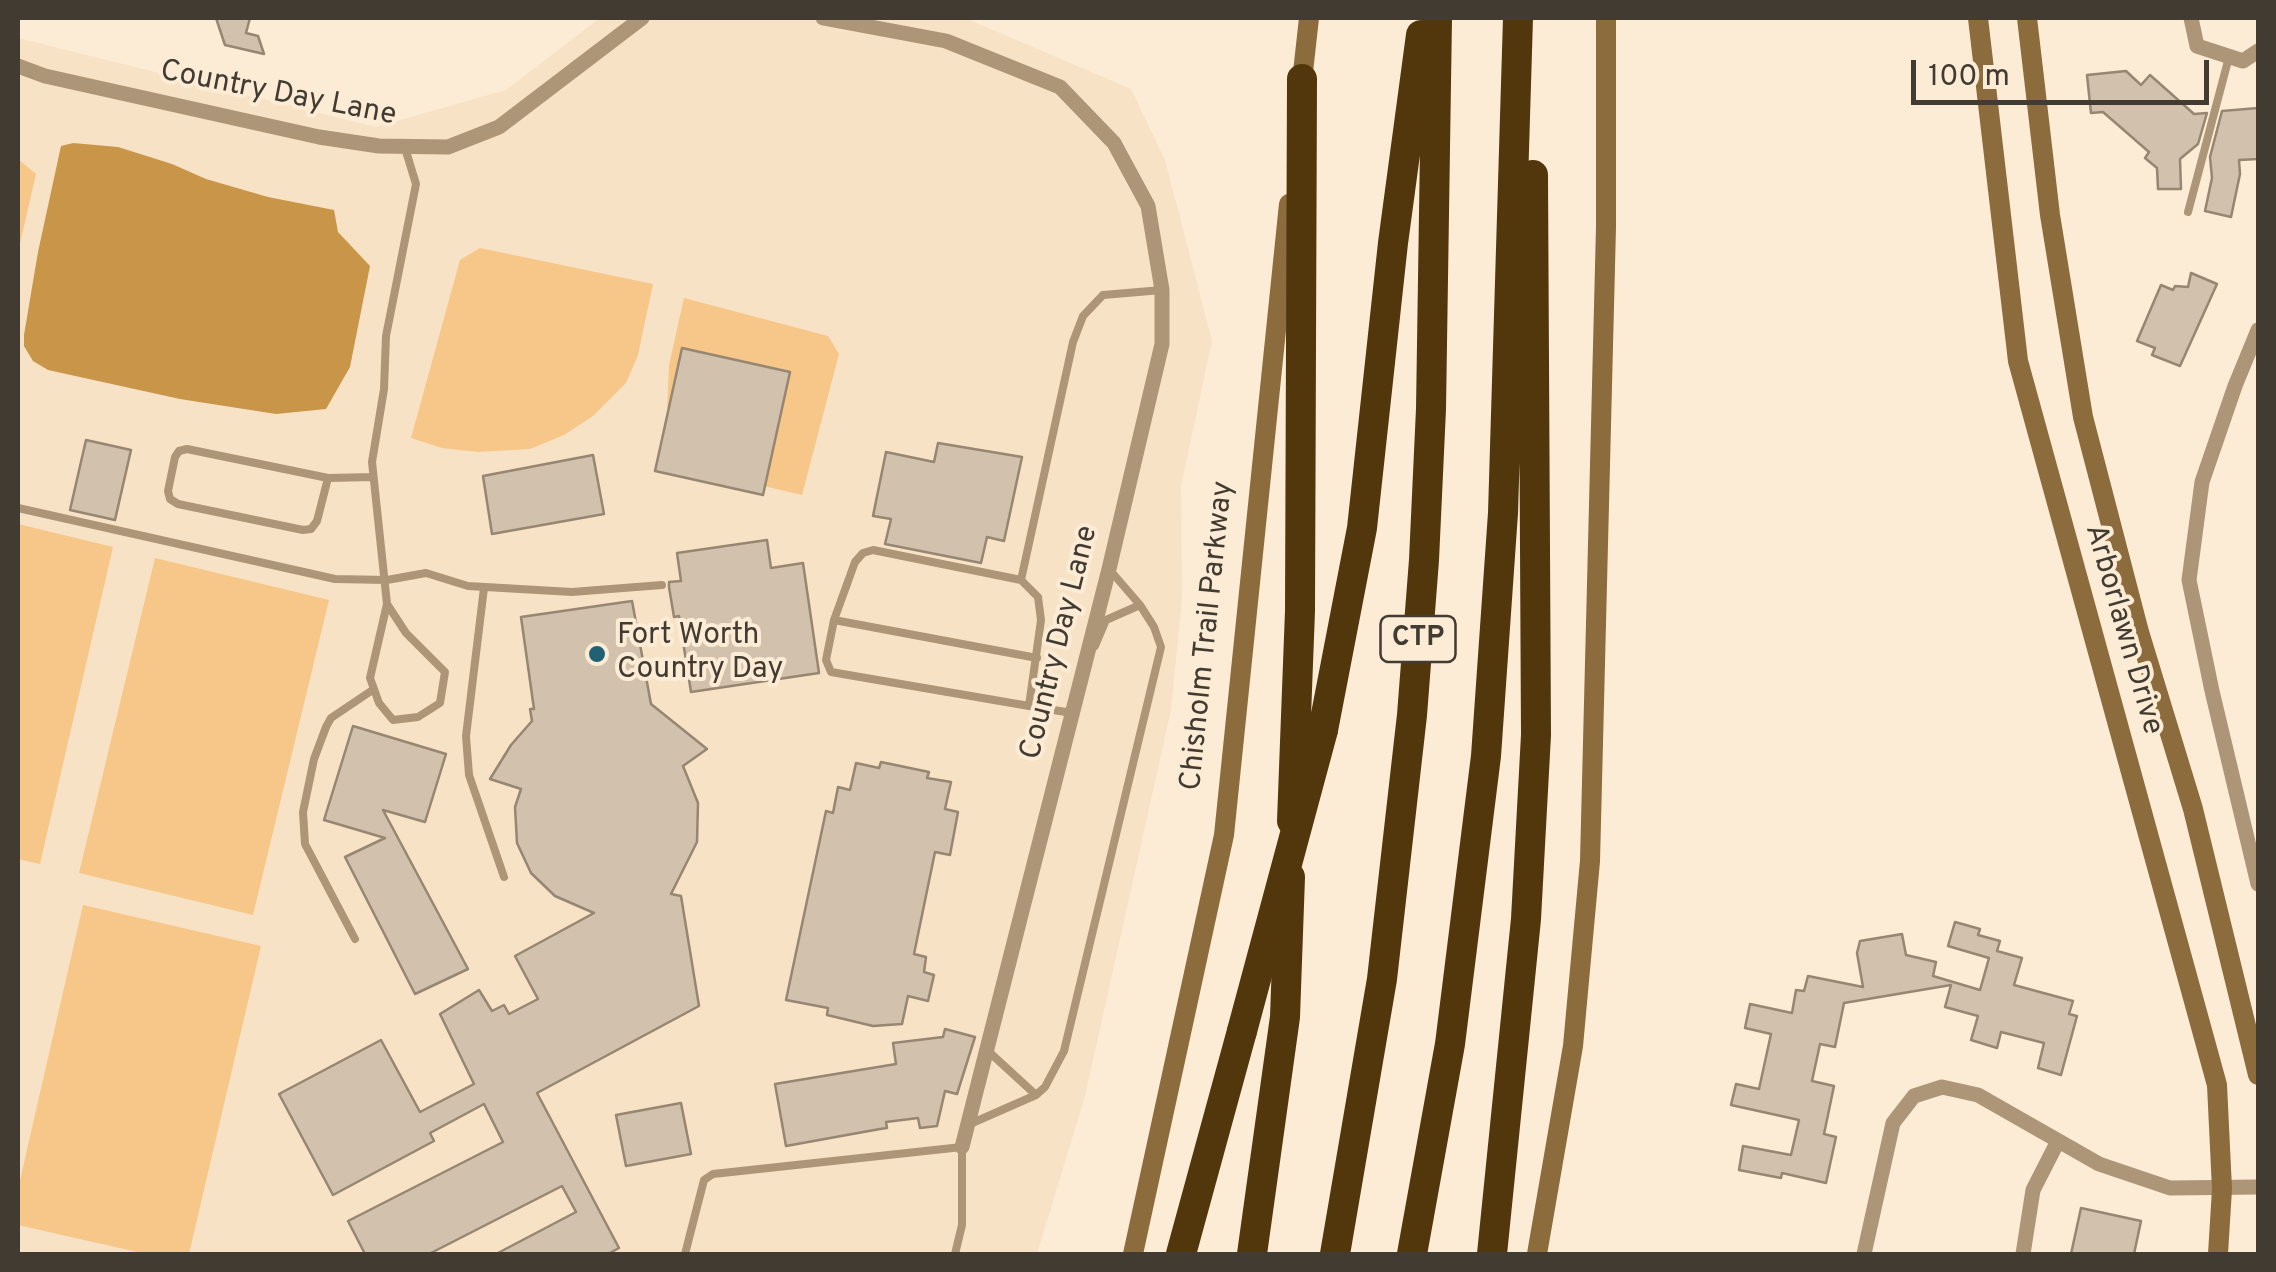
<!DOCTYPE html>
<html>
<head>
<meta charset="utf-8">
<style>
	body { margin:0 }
	#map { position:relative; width:2276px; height:1272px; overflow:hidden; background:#fcebd5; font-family:Overpass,sans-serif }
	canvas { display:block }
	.frame { position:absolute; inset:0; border:20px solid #423b32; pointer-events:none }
	.scale { position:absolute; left:1911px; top:60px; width:298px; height:45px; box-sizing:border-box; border:5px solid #423b32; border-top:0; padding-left:12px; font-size:30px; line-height:35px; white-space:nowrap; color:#423b32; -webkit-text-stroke:8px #fcebd5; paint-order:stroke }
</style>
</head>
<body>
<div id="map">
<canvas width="2276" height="1272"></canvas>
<div class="frame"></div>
<div class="scale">100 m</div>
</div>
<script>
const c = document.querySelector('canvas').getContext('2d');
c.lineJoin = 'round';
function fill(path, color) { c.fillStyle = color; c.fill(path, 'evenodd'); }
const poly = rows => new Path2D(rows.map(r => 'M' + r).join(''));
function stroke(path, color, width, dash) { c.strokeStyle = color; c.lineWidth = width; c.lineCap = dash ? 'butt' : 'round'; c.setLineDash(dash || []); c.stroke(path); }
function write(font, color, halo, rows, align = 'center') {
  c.font = font + ' Overpass,sans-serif'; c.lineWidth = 8; c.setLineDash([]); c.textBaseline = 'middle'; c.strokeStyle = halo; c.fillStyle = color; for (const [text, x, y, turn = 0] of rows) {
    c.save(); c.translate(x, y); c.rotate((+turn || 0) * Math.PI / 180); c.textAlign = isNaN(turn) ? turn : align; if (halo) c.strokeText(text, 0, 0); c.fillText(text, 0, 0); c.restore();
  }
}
const built = poly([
	[600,18,965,18,1131,89,1165,160,1212,341,1181,486,1182,599,1171,710,1085,1096,1037,1254,18,1254,18,38,376,127,506,90]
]);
const green = poly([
	[18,159,36,174,18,252],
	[480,248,653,284,638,355,626,383,593,416,564,435,530,449,478,452,442,448,411,438,460,260],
	[684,298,828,336,839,354,802,495,734,479,680,445,667,414,669,365],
	[18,524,113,547,40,864,18,859],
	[155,558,329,600,253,915,79,873],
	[83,905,261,946,189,1254,146,1254,18,1225,18,1189]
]);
const water = poly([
	[73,143,118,147,172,164,206,179,268,197,334,210,338,232,370,266,350,367,326,409,276,414,180,399,48,370,33,361,24,346,24,335,38,252,61,146]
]);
const building = poly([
	[216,18,250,18,246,33,258,36,264,54,225,45,216,18],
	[2126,71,2141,85,2150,75,2194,114,2207,113,2198,144,2180,159,2181,189,2158,189,2157,168,2145,158,2149,152,2103,112,2091,113,2087,75,2126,71],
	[2258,108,2258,159,2239,160,2240,174,2231,217,2205,211,2212,178,2210,157,2222,111,2258,108],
	[2191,273,2217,284,2180,366,2152,355,2155,348,2137,341,2161,285,2173,290,2175,286,2188,287,2191,273],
	[682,348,790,372,763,495,655,471,682,348],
	[86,440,131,450,115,520,70,510,86,440],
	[938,443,1022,457,1004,541,987,537,981,563,885,544,891,519,873,516,886,452,934,462,938,443],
	[593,455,604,514,492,534,483,476,593,455],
	[767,540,771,568,803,563,819,673,691,692,679,616,674,617,669,587,669,582,681,581,677,553,767,540],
	[632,601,651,704,707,749,683,766,698,803,697,842,671,894,681,896,699,1006,537,1093,619,1248,608,1254,496,1254,576,1212,562,1186,429,1254,365,1254,348,1221,503,1142,484,1104,430,1133,434,1141,333,1195,279,1094,381,1040,420,1112,474,1084,440,1014,479,990,492,1011,504,1005,509,1014,538,999,515,956,594,913,555,896,531,873,517,843,515,807,521,789,490,779,511,745,532,721,530,709,534,709,521,617,632,601],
	[353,726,446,754,425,822,383,810,468,969,415,994,345,857,385,838,324,820,353,726],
	[881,762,929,772,927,778,951,782,945,809,958,812,950,855,935,852,914,954,926,957,924,972,934,975,928,1001,908,996,902,1024,873,1026,827,1015,828,1008,786,1000,826,811,833,813,838,787,850,790,856,763,879,768,881,762],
	[1955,922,1980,929,1978,935,2000,941,1997,951,2022,958,2014,985,2073,1001,2069,1014,2077,1016,2061,1075,2038,1068,2044,1043,2001,1032,1997,1048,1971,1040,1978,1016,1945,1007,1951,985,1844,1003,1835,1047,1820,1044,1812,1081,1834,1086,1824,1134,1836,1137,1826,1183,1782,1173,1781,1178,1739,1170,1743,1146,1791,1155,1799,1120,1731,1105,1736,1084,1759,1089,1771,1034,1745,1028,1750,1004,1792,1013,1796,990,1804,991,1808,976,1863,987,1857,953,1860,941,1902,934,1906,955,1936,962,1933,976,1980,990,1989,958,1948,946,1955,922],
	[945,1029,975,1037,957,1094,945,1091,937,1126,920,1128,918,1118,886,1122,887,1128,880,1129,786,1146,775,1084,896,1064,893,1043,943,1037,945,1029],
	[681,1103,691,1154,626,1166,616,1115,681,1103],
	[2081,1208,2141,1221,2134,1254,2071,1254,2081,1208]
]);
const service = poly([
	[2188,212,2229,57],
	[328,478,317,521,311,529,303,530,178,504,170,499,168,491,175,457,179,451,187,449,328,478,373,477],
	[18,508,335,579,387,580,426,573,468,586,572,592,662,585],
	[1021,580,1073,342,1083,316,1103,295,1162,290],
	[484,588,466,736,469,775,504,877],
	[387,604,406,633,445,672,440,703,418,717,393,720,379,703,370,678,387,604,372,462,384,389,386,336,416,184,405,148],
	[834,620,1037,658],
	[1095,646,1106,620,1140,605],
	[1029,706,1041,620,1038,597,1021,580,873,550,863,553,855,562,834,620,826,660,831,672,1029,706,1072,713],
	[355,939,305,844,303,812,314,759,326,727,331,718,374,689],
	[988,1051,1036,1095],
	[970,1124,1036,1095,1045,1087,1064,1051,1161,647,1154,627,1140,605,1109,569],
	[685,1254,704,1180,713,1174,962,1147,962,1225,955,1254]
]);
const minor = poly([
	[823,18,946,41,1060,87,1114,143,1148,206,1162,290,1162,344,1109,569,962,1147],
	[2191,18,2197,46,2243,61,2258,51],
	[18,66,45,76,319,137,379,146,448,147,499,127,642,18],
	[2258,330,2235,386,2202,482,2189,580,2212,691,2258,884],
	[1864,1254,1893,1123,1914,1096,1942,1087,1978,1095,2099,1164,2170,1188,2258,1187],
	[2023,1254,2033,1190,2058,1141]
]);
const secondary = poly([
	[1978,18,2018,361,2217,1085,2222,1189,2218,1254],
	[2027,18,2050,215,2083,417,2139,632,2193,809,2258,1075],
	[1301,90,1309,18],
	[1133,1254,1224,835,1289,204],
	[1537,1254,1573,1046,1590,861,1606,227,1606,18]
]);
const motorway = poly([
	[1323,730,1362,528,1393,243,1421,35],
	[1292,821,1300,611,1302,79],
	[1181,1254,1242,1031],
	[1252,1254,1285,1017,1290,877],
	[1335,1254,1382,979,1412,715,1424,560,1431,409,1437,18],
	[1412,1254,1450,1044,1486,756,1503,513,1518,18],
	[1492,1254,1526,919,1536,735,1533,175]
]);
const motorwayBridge = poly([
	[1242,1031,1323,730]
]);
const markers = [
	[597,654,10,"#216176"]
];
const shields = [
	[1418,639,75]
];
const shieldNames = [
	["CTP",1418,639]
];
const streetNames = [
	["Country Day Lane",278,95,11],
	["Arborlawn Drive",2122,630,74],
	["Chisholm Trail Parkway",1209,636,-84],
	["Country Day Lane",1061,643,-76]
];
const poiNames = [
	["Fort Worth",617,637],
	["Country Day",617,671]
];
fill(built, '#f8e2c5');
fill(green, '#f6c788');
fill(water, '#c99549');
fill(building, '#d2c1ac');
stroke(building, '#968672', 2.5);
stroke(service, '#ad9577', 8);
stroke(minor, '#ad9577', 15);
stroke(secondary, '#8c6b3c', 20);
stroke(motorway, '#52370d', 30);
stroke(motorwayBridge, '#52370d', 30);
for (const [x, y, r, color] of markers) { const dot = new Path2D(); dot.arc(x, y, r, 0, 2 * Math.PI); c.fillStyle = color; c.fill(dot); stroke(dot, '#fcebd5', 4); }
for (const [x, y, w] of shields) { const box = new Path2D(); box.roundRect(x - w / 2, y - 23, w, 46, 8); c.fillStyle = '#fcebd5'; c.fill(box); stroke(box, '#423b32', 2.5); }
write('bold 28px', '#423b32', null, shieldNames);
write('30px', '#423b32', '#fcebd5', streetNames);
write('30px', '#423b32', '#fcebd5', poiNames, 'left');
</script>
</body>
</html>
